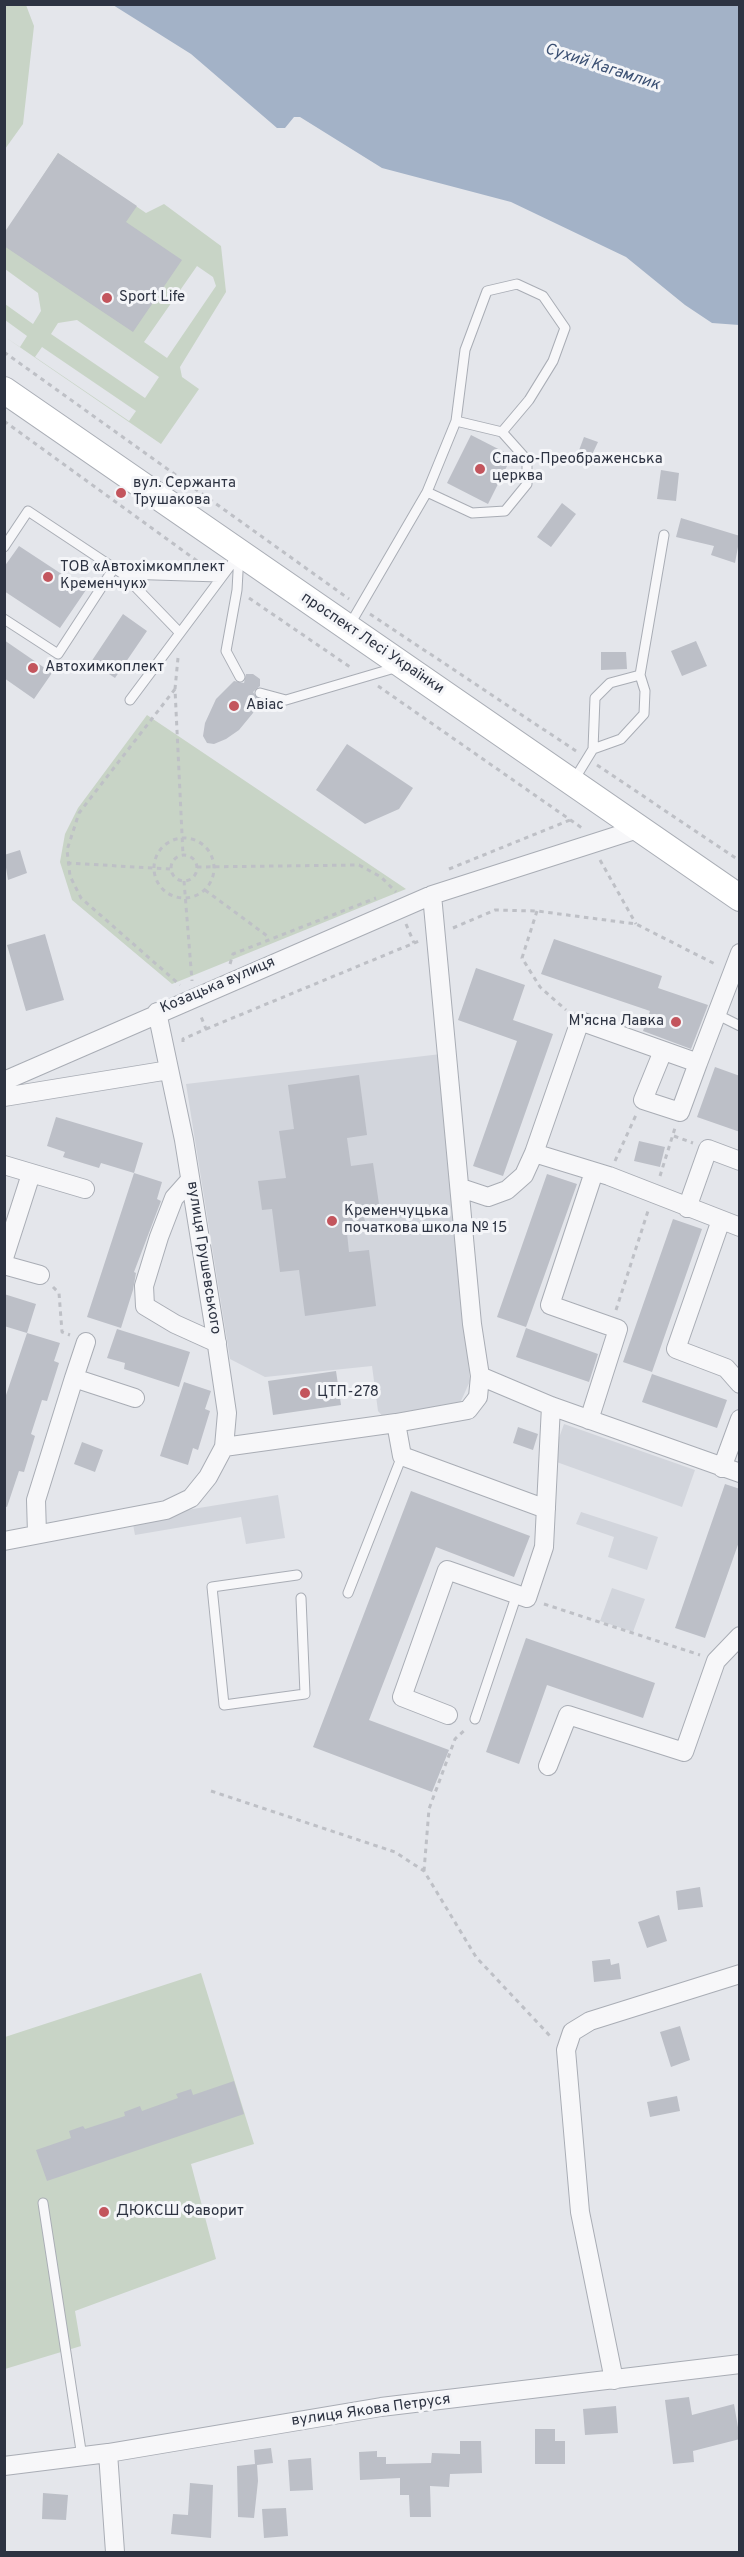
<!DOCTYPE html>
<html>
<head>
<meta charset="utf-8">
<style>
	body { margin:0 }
	#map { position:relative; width:744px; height:2557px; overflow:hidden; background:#e4e6eb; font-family:Overpass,sans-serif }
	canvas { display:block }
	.frame { position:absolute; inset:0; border:6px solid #2d3342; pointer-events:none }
</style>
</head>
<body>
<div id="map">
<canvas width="744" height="2557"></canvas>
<div class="frame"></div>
</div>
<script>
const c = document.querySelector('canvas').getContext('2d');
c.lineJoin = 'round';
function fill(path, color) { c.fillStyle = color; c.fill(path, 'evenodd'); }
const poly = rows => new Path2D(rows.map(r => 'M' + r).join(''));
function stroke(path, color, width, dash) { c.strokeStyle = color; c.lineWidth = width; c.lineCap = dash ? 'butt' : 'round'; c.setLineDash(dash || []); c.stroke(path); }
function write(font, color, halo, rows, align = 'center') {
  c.font = font + ' Overpass,sans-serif'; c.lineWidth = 6; c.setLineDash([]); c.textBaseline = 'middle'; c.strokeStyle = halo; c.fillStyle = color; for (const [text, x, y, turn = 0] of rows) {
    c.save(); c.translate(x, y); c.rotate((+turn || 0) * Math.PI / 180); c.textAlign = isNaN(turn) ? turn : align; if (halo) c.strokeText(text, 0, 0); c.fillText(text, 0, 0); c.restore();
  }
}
const built = poly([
	[441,1054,470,1381,456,1412,385,1419,378,1411,372,1366,265,1377,230,1359,186,1084],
	[564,1424,695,1470,682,1507,551,1460],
	[278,1495,285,1538,246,1544,241,1517,135,1535,132,1519],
	[581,1512,658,1537,647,1570,608,1557,614,1537,576,1524],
	[612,1588,645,1599,633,1632,600,1621]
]);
const green = poly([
	[5,4,26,5,34,26,23,124,5,149],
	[58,153,146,213,164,204,221,246,226,292,180,367,182,377,199,389,161,444,5,337,20,347,27,336,5,320,5,304,33,324,41,311,38,293,5,269,5,233],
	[197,266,213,277,216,286,167,358,144,342],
	[77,320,159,377,145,398,51,334,58,323],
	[42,347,136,411,129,421,35,357],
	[147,715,406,889,172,984,72,900,60,862,65,834,78,808],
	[201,1973,254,2144,191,2164,216,2259,75,2311,81,2346,5,2369,5,2037]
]);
const water = poly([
	[113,5,739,5,739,325,712,323,685,305,626,257,511,202,382,168,300,117,294,117,285,128,277,128,191,54]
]);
const building = poly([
	[58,153,137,206,126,222,182,260,133,332,4,246,4,233],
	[471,435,512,456,488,504,447,483],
	[584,437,598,442,590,459,578,453],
	[661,470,679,473,676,501,657,499],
	[562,503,576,514,551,547,537,537],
	[681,518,740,536,735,563,711,555,714,546,676,537],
	[19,546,86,590,60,628,4,591,4,567],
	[123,614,147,631,115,678,91,662],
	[4,640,52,673,34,699,4,678],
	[696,641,707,666,682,676,671,651],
	[601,652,626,652,627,669,601,670],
	[246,674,253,674,260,679,260,686,253,692,258,699,253,713,239,730,226,739,214,744,207,743,203,736,205,723,216,699,234,681,244,683],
	[347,744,413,788,399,809,365,824,316,790],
	[20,850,27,873,8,880,4,855],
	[45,934,64,1000,26,1011,7,945],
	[554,939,662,976,658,988,708,1005,691,1049,643,1031,650,1011,541,974],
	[476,968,525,985,513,1020,553,1034,503,1176,473,1166,517,1041,458,1020],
	[715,1067,740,1076,740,1132,697,1117],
	[359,1075,367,1135,347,1138,351,1166,373,1163,380,1211,363,1213,365,1221,346,1224,349,1252,369,1250,376,1306,305,1316,299,1270,280,1272,272,1209,262,1210,258,1181,286,1178,279,1131,294,1129,288,1085],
	[56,1117,143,1143,134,1173,101,1163,99,1168,63,1157,65,1152,47,1146],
	[639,1141,665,1147,660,1167,634,1161],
	[134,1173,162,1182,157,1199,161,1201,134,1272,136,1273,133,1290,121,1328,87,1317],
	[547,1174,577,1184,526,1327,497,1317],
	[673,1219,702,1229,652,1372,623,1362],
	[4,1294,36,1304,27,1333,4,1326],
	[526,1328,598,1354,589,1382,516,1357],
	[117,1329,190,1352,179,1387,124,1369,125,1363,107,1358],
	[27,1333,60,1343,54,1361,59,1363,47,1401,42,1400,31,1434,35,1436,24,1472,19,1471,7,1507,4,1506,4,1401],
	[336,1371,341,1405,273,1415,268,1381],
	[652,1374,727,1400,717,1428,642,1402],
	[184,1382,211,1391,205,1409,210,1411,198,1450,193,1448,188,1465,160,1456],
	[518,1427,538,1434,533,1450,513,1443],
	[82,1442,103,1450,95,1472,74,1464],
	[725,1484,740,1489,740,1539,705,1638,675,1628],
	[411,1491,530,1536,514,1577,436,1547,369,1720,449,1750,432,1792,313,1747],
	[526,1638,655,1683,643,1718,547,1685,519,1764,486,1752],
	[700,1887,703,1907,678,1910,676,1891],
	[659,1915,667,1941,647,1948,638,1922],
	[610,1959,611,1965,619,1963,621,1979,594,1982,592,1961],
	[680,2026,690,2060,671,2067,660,2032],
	[234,2081,244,2114,47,2181,36,2150,71,2138,69,2131,83,2126,85,2129,125,2116,124,2112,140,2106,142,2111,178,2098,176,2094,191,2089,193,2095],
	[677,2096,680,2111,650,2117,647,2102],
	[689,2397,692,2415,734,2404,740,2439,693,2451,694,2462,673,2464,665,2400],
	[616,2406,618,2433,585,2435,583,2409],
	[535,2429,555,2429,555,2441,565,2441,565,2464,535,2464],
	[460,2441,481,2441,482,2473,450,2474,449,2487,430,2486,431,2517,410,2517,409,2495,400,2495,400,2478,360,2480,359,2452,377,2451,377,2457,386,2457,386,2464,431,2463,432,2453,460,2454],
	[271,2448,273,2463,257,2465,258,2481,254,2518,238,2517,237,2466,255,2464,254,2450],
	[311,2458,313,2490,290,2491,288,2460],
	[190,2483,213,2485,211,2538,171,2534,173,2514,188,2515],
	[43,2493,68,2495,66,2520,42,2519],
	[286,2508,288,2536,264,2538,262,2509]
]);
const path = poly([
	[4,352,349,599],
	[4,421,200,563],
	[249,598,350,667],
	[370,614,576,751],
	[178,658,175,689,183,855],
	[378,686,582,828],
	[175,689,79,813,67,850,70,876,81,898,180,985],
	[597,765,740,861],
	'154 868a30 30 0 1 1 60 0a30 30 0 1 1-60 0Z',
	'171 868a13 13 0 1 1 26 0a13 13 0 1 1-26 0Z',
	[600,860,636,924],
	[67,863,170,869],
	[197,867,359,865,381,877,396,892],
	[449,869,570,820],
	[184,881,192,981],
	[205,890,270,938],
	[537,911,522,958,540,987,566,1010],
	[406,924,414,943],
	[453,928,495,910,537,911,636,924,717,965],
	[230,964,233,954,376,898],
	[206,1029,419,941],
	[183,1042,183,1039,206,1029,200,1014],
	[674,1136,693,1143],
	[615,1161,636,1115],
	[660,1176,675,1128],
	[53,1287,59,1293,62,1332,70,1335],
	[616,1310,648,1211],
	[544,1604,700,1655],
	[211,1791,395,1852,424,1871,476,1957,551,2037],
	[424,1871,429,1809,455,1739,466,1729]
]);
const lane = poly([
	[427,492,472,513,505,511,527,484,527,460,502,432],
	[4,547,28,511,123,574,180,633],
	[123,574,219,577],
	[4,619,58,654,114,568],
	[349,626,427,492,456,421,465,350,487,291,517,284,543,296,565,328,553,361,529,400,502,432,456,421],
	[260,693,286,700,398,667],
	[130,700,239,554,237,590,226,651,240,677],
	[593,749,621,739,644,714,645,691,640,675,664,535],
	[574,780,593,749,595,698,610,683,640,675],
	[716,1014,740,1026],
	[297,1575,212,1587,224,1705,305,1694,301,1598],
	[348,1593,402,1456],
	[475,1719,517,1594],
	[43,2203,82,2457]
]);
const street = poly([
	[663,1051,643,1100,680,1112,698,1063],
	[4,1081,432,895,638,829],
	[4,1097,169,1070],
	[534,1153,609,1176,740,1227],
	[4,1165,85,1189],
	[190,1180,174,1198,159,1237,144,1286,145,1306,175,1324,217,1343],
	[461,1188,488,1197,507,1190,524,1175,534,1153,580,1021,698,1063,740,953],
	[687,1208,708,1149,740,1161],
	[721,1220,676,1349,726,1368,740,1384],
	[4,1258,31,1174],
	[4,1265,40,1275],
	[480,1376,551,1406,740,1473],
	[74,1378,86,1342],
	[589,1420,618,1329,550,1305,594,1172],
	[396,1423,402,1456,546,1509],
	[224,1447,396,1423,468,1410,478,1397,480,1376,472,1324,432,895],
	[722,1468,740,1419],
	[37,1534,36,1500,74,1378,135,1398],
	[4,1541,166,1510,191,1498,208,1477,224,1447,227,1413,215,1332,184,1140,157,1012],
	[448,1715,402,1697,447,1570,527,1598,544,1547,551,1406],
	[548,1766,568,1715,684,1752,716,1661,740,1636],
	[614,2380,580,2212,566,2050,572,2032,590,2021,740,1974],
	[108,2453,115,2552],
	[4,2466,108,2453,381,2407,740,2364]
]);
const secondary = poly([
	[4,390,740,898]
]);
const markers = [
	[107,298,6,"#c3555d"],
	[480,469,6,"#c3555d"],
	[121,493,6,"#c3555d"],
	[48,577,6,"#c3555d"],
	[33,668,6,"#c3555d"],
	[234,706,6,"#c3555d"],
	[676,1022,6,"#c3555d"],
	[332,1221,6,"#c3555d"],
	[305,1393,6,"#c3555d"],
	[104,2212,6,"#c3555d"]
];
const poiNames = [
	["Sport Life",119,298],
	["Спасо-Преображенська",492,460],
	["церква",492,477],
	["вул. Сержанта",133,484],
	["Трушакова",133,501],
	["ТОВ «Автохімкомплект",60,568],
	["Кременчук»",60,585],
	["Автохимкоплект",45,668],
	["Авіас",246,706],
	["М'ясна Лавка",664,1022,"right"],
	["Кременчуцька",344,1212],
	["початкова школа № 15",344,1229],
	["ЦТП-278",317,1393],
	["ДЮКСШ Фаворит",116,2212]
];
const streetNames = [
	["проспект Лесі Українки",372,644,34],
	["Козацька вулиця",218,986,-23],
	["вулиця Грушевського",203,1258,81],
	["вулиця Якова Петруся",371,2411,-8]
];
const waterNames = [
	["Сухий Кагамлик",602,68,18]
];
fill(built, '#d2d5dc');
fill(green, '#c8d4c6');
fill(water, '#a3b2c7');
fill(building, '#bcbfc7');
stroke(lane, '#a9adb5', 11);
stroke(street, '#a9adb5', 20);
stroke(secondary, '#a9adb5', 28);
stroke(path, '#bec0c6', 3, [4.5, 4.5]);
stroke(lane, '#f7f7f9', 9);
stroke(street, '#f7f7f9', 18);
stroke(secondary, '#fff', 26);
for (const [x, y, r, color] of markers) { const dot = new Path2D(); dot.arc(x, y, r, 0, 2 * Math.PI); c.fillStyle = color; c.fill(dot); stroke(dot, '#f4f5f8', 2); }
write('15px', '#2d3342', '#f4f5f8', poiNames, 'left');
write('15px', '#2d3342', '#f4f5f8', streetNames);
write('italic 16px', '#3a4f72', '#f4f5f8', waterNames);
</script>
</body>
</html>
